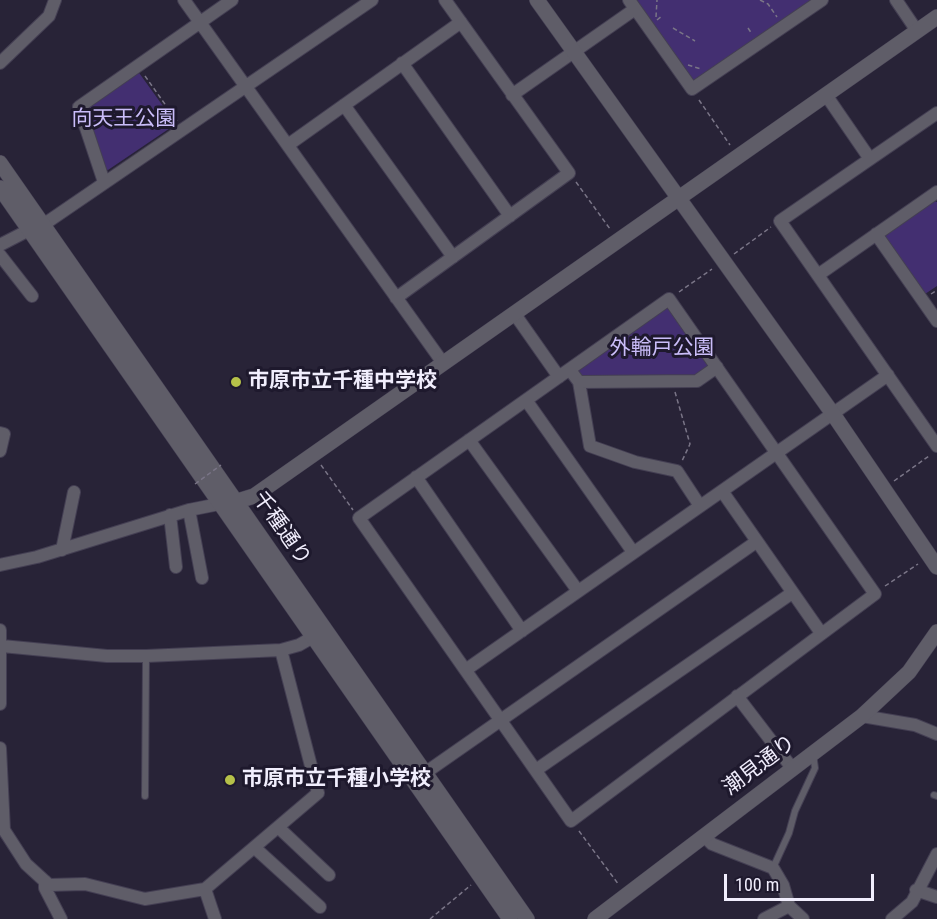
<!DOCTYPE html>
<html>
<head>
<meta charset="utf-8">
<style>
	body { margin:0 }
	#map { position:relative; width:937px; height:919px; overflow:hidden; background:#282337; font-family:"Roboto Condensed",sans-serif }
	canvas { display:block }
	.scale { position:absolute; left:724px; top:874px; width:150px; height:27px; box-sizing:border-box; border:3px solid #f1eefd; border-top:0; padding-left:8px; font-size:18px; line-height:21px; white-space:nowrap; color:#f1eefd; -webkit-text-stroke:4px #1e192d; paint-order:stroke }
</style>
</head>
<body>
<div id="map">
<canvas width="937" height="919"></canvas>
<div class="scale">100 m</div>
</div>
<script>
const c = document.querySelector('canvas').getContext('2d');
c.lineJoin = 'round';
function fill(path, color) { c.fillStyle = color; c.fill(path, 'evenodd'); }
const poly = rows => new Path2D(rows.map(r => 'M' + r).join(''));
function stroke(path, color, width, dash) { c.strokeStyle = color; c.lineWidth = width; c.lineCap = dash ? 'butt' : 'round'; c.setLineDash(dash || []); c.stroke(path); }
function write(font, color, halo, rows, align = 'center') {
  c.font = font + ' "Roboto Condensed","Noto Sans JP",sans-serif'; c.lineWidth = 6; c.setLineDash([]); c.textBaseline = 'middle'; c.strokeStyle = halo; c.fillStyle = color; for (const [text, x, y, turn = 0] of rows) {
    c.save(); c.translate(x, y); c.rotate((+turn || 0) * Math.PI / 180); c.textAlign = isNaN(turn) ? turn : align; if (halo) c.strokeText(text, 0, 0); c.fillText(text, 0, 0); c.restore();
  }
}
const green = poly([
	[635,0,814,0,696,81,692,80],
	[137,70,176,124,108,170,104,169,85,107],
	[934,201,937,202,937,286,925,294,886,239,886,235],
	[666,308,671,311,710,365,695,379,584,379,578,375,578,370]
]);
const path = poly([
	[760,0,768,4,777,17],
	[656,17,657,0],
	[657,20,662,16],
	[673,28,695,41],
	[748,28,752,34],
	[688,65,701,69],
	[145,76,177,121],
	[699,100,730,145],
	[576,182,610,229],
	[734,254,771,227],
	[679,292,712,269],
	[931,294,937,290],
	[675,392,690,444,682,461],
	[321,465,353,510],
	[894,481,929,456],
	[885,586,918,564],
	[579,831,619,885],
	[430,919,471,885]
]);
const service = poly([
	[934,795,937,796],
	[145,796,146,656],
	[773,868,789,833,795,811,815,768,813,754]
]);
const minor = poly([
	[184,0,443,363],
	[629,0,692,89,822,0],
	[896,0,917,31],
	[0,63,49,16,55,0],
	[402,63,510,216],
	[512,95,635,9],
	[826,95,870,159],
	[344,105,453,257],
	[937,113,780,221,937,446],
	[288,145,461,22],
	[104,182,79,107,232,0],
	[43,225,372,0],
	[876,234,937,321],
	[0,245,29,230],
	[0,255,32,296],
	[818,275,937,192],
	[396,298,569,173,445,0],
	[669,299,875,594,571,821,359,518,669,299],
	[514,313,559,377],
	[570,370,579,382,590,446,635,462,677,471,700,506],
	[579,382,697,381,717,367],
	[526,400,633,552],
	[0,433,4,434,0,451],
	[469,440,578,591],
	[416,477,522,631],
	[722,491,821,633],
	[189,510,202,578],
	[170,515,176,567],
	[62,550,74,492],
	[0,565,37,557,189,510,219,504],
	[0,630,0,704],
	[2,646,107,656,146,656,281,650,299,645,313,637],
	[467,669,888,375],
	[737,696,792,768],
	[862,716,915,725,937,734],
	[0,748,4,830,26,864,49,885,85,884,145,899,205,889,318,793,281,650],
	[536,770,792,593],
	[425,773,756,542],
	[279,828,329,875],
	[704,836,712,844,773,868,783,885,789,906,803,919],
	[255,848,320,907],
	[45,881,45,888,61,919],
	[205,889,215,919],
	[916,890,937,897],
	[764,919,789,906],
	[892,919,912,902,937,854]
]);
const tertiary = poly([
	[537,0,833,414,937,567],
	[0,163,527,919],
	[0,188,510,919],
	[228,504,254,496,937,17],
	[595,919,862,716,909,672,937,632]
]);
const pathBridge = poly([
	[195,484,221,465]
]);
const markers = [
	[236,382,6,"#b6c149"],
	[230,780,6,"#b6c149"]
];
const parkNames = [
	["向天王公園",124,120],
	["外輪戸公園",662,349]
];
const poiNames = [
	["市原市立千種中学校",248,382],
	["市原市立千種小学校",242,780]
];
const streetNames = [
	["千種通り",281,529,55],
	["潮見通り",760,766,-37]
];
fill(green, '#432f71');
stroke(service, '#443f53', 8);
stroke(minor, '#443f53', 14);
stroke(tertiary, '#443f53', 16);
stroke(path, '#7a7587', 1.5, [4.5, 3]);
stroke(service, '#5f5d68', 6);
stroke(minor, '#5f5d68', 12);
stroke(tertiary, '#5f5d68', 15);
stroke(pathBridge, '#7a7587', 1.5, [4.5, 3]);
for (const [x, y, r, color] of markers) { const dot = new Path2D(); dot.arc(x, y, r, 0, 2 * Math.PI); c.fillStyle = color; c.fill(dot); stroke(dot, '#1e192d', 2); }
write('21px', '#cabdf9', '#1e192d', parkNames);
write('bold 21px', '#f1eefd', '#1e192d', poiNames, 'left');
write('21px', '#f1eefd', '#1e192d', streetNames);
</script>
</body>
</html>
